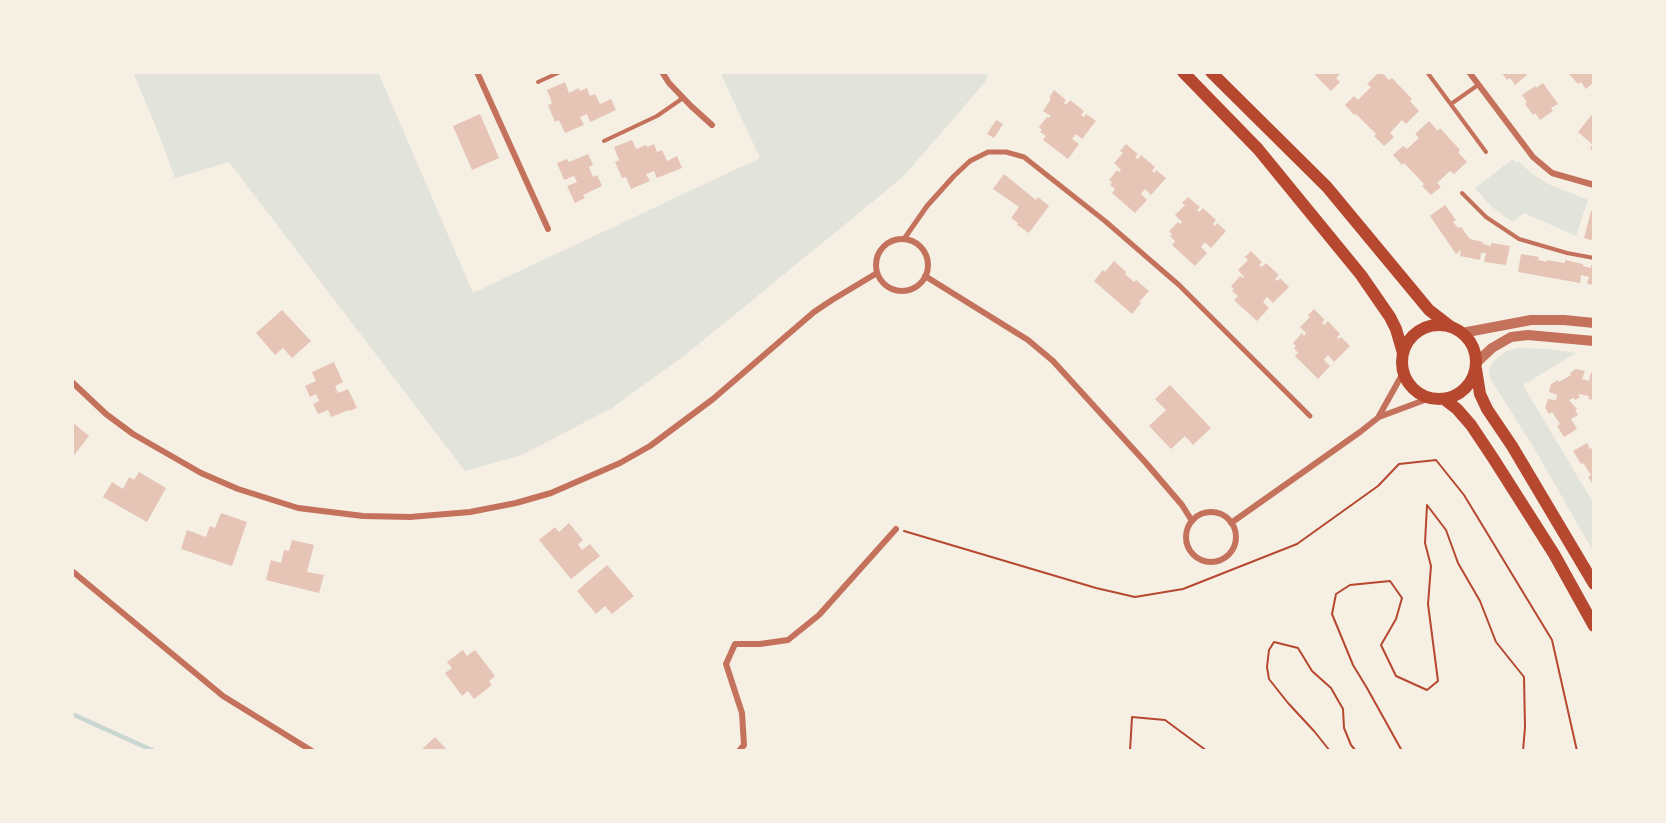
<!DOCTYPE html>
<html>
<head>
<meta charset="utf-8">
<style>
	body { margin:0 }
	#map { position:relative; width:1666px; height:823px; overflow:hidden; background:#f6efe4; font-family:Jost,sans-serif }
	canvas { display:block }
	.frame { position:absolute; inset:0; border:74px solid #f6efe4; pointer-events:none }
</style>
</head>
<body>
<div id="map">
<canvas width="1666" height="823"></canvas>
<div class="frame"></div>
</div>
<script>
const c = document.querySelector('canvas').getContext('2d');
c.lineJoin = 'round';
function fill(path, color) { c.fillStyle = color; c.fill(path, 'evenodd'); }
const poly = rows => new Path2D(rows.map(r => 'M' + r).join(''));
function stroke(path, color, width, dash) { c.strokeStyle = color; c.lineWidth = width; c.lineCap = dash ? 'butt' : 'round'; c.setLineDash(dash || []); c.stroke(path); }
const green = poly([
	[133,72,378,72,473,293,760,158,720,72,989,72,985,82,903,177,689,352,612,408,522,455,465,471,229,162,175,178,156,127],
	[1513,159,1515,162,1520,162,1532,174,1546,183,1588,200,1576,236,1524,213,1513,222,1492,207,1475,188],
	[1519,348,1548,349,1576,353,1523,385,1594,504,1594,553,1534,448,1490,378,1489,369,1494,361,1506,351]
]);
const stream = poly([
	[72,714,154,751]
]);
const building = poly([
	[1312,72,1342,72,1336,78,1340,82,1331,91],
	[1379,72,1381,72,1389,80,1392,78,1412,99,1410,101,1419,111,1406,124,1402,120,1390,133,1394,137,1384,146,1374,136,1376,134,1356,114,1354,115,1345,105,1354,96,1358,100,1371,87,1367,84],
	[1501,72,1528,72,1526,73,1527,75,1515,85,1510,78,1507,80],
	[1572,72,1594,72,1594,82,1586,89,1581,82,1578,84,1569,74],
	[565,82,569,93,579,88,580,91,587,88,590,96,595,94,600,104,611,99,616,110,590,122,587,114,580,117,584,125,565,133,559,120,555,122,548,105,552,103,547,90],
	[1543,83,1558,104,1551,108,1553,111,1540,120,1535,113,1533,115,1525,104,1527,102,1522,95,1535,86,1536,88],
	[1054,90,1066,100,1064,103,1066,105,1070,100,1084,111,1081,115,1084,117,1086,114,1096,121,1082,139,1076,134,1072,139,1079,144,1068,159,1043,140,1046,136,1040,132,1042,130,1039,127,1047,117,1049,118,1051,116,1043,111,1051,99,1049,98],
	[1594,112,1594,154,1590,148,1593,145,1578,132],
	[480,114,499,158,472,170,453,126],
	[996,120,1003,124,994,138,987,134],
	[1429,121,1438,131,1440,128,1460,150,1458,152,1467,162,1454,174,1450,171,1437,183,1441,187,1431,195,1422,186,1424,184,1404,163,1402,165,1393,155,1403,146,1407,149,1419,138,1415,134],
	[632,140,636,149,646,145,647,147,654,144,657,152,662,150,667,161,677,156,682,168,657,178,654,171,646,174,650,181,631,189,626,177,622,178,615,162,619,160,614,147],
	[1126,144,1138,154,1135,157,1138,159,1141,155,1155,167,1152,171,1154,173,1156,170,1166,178,1151,195,1145,189,1141,194,1147,200,1135,213,1112,193,1115,189,1110,185,1112,182,1109,180,1117,170,1119,172,1121,170,1114,163,1123,153,1120,151],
	[588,154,593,165,589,167,593,177,597,175,602,186,583,195,585,198,575,203,567,186,577,182,574,176,564,180,557,163,567,159,569,162],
	[1004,174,1036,200,1038,197,1049,206,1029,233,1017,225,1018,223,1011,218,1019,207,993,189],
	[1188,197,1200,207,1197,210,1199,212,1203,208,1216,220,1213,224,1215,226,1217,223,1226,231,1211,248,1205,242,1201,247,1207,253,1195,266,1172,245,1175,241,1170,236,1172,234,1169,231,1178,222,1180,224,1182,222,1175,215,1185,205,1182,203],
	[1445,205,1456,220,1453,222,1458,228,1461,227,1470,239,1483,242,1483,244,1491,246,1491,243,1510,246,1506,265,1484,262,1486,253,1481,253,1480,260,1460,256,1461,250,1456,254,1430,216],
	[1591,211,1594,211,1594,241,1584,238],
	[1251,251,1262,262,1259,265,1262,267,1266,263,1279,275,1275,279,1278,281,1280,278,1289,287,1273,303,1267,297,1263,302,1269,308,1257,321,1234,300,1238,296,1232,291,1234,289,1231,286,1240,276,1243,278,1244,277,1238,270,1248,260,1245,257],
	[1521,254,1539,257,1538,260,1547,262,1547,260,1565,263,1565,260,1583,264,1583,266,1591,268,1591,265,1594,265,1594,285,1587,284,1589,277,1581,275,1580,283,1518,272],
	[1114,261,1126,272,1125,274,1134,282,1136,280,1149,291,1139,302,1141,303,1132,314,1094,281,1103,270,1105,272],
	[1314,309,1325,320,1322,322,1324,325,1328,321,1340,334,1337,337,1339,339,1341,337,1350,346,1334,362,1328,355,1324,360,1330,366,1318,379,1295,356,1298,353,1294,348,1296,346,1293,343,1302,333,1304,336,1306,333,1300,327,1310,317,1308,315],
	[282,310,311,341,292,358,283,348,275,355,256,333],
	[334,362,343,382,335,386,338,393,348,389,357,408,349,411,349,410,331,417,328,410,318,414,313,404,319,401,316,394,310,397,305,386,316,381,312,372],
	[1576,369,1585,371,1582,379,1589,381,1591,372,1594,373,1594,400,1588,399,1589,396,1578,394,1580,397,1575,400,1574,398,1569,400,1577,409,1575,410,1578,415,1571,419,1577,429,1564,437,1557,426,1560,424,1552,412,1549,414,1545,408,1548,399,1556,400,1557,395,1549,392,1551,384,1558,380,1559,382,1571,375,1570,373],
	[1170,385,1211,428,1193,445,1185,436,1171,449,1149,426,1166,410,1155,399],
	[72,422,89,436,72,458],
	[1587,443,1590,449,1594,447,1594,486,1588,477,1591,475,1583,463,1581,464,1573,451],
	[139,472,166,488,147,522,103,497,112,482,123,489,129,477,134,480],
	[221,513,247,522,232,566,181,549,187,530,206,537,210,526,215,528],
	[569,523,583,540,578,544,582,550,590,544,600,556,571,579,539,540,555,527,559,532],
	[292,540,314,545,307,572,324,575,319,593,266,580,271,560,281,563,284,550,289,551],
	[607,565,634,596,612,614,605,606,596,614,577,591],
	[463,650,467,656,475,650,495,676,489,681,492,685,474,699,468,691,462,696,445,673,452,668,447,662],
	[435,737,448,751,420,751]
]);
const path = poly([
	[904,531,1096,588,1135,597,1183,589,1297,544,1378,486,1399,464,1436,460,1464,495,1552,640,1577,751],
	[1130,751,1132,717,1165,720,1207,751],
	[1330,751,1314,731,1288,703,1269,679,1267,667,1269,650,1274,642,1298,648,1312,671,1331,688,1343,709,1344,728,1351,745,1356,751],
	[1402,751,1367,688,1353,665,1332,614,1336,594,1350,585,1390,581,1402,598,1396,619,1381,645,1396,676,1427,690,1438,681,1428,604,1431,566,1425,543,1427,505,1446,530,1458,563,1480,601,1496,642,1524,677,1525,727,1523,751]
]);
const service = poly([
	[1427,72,1486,152],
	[538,82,560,72],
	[1451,104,1478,85],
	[604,141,657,116,683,98],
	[1462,193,1486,217,1519,239,1567,253,1594,258]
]);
const pedestrian = poly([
	[904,239,927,206,954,176,970,161,988,152,1006,152,1024,157,1105,221,1179,285,1310,416]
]);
const minor = poly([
	[477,72,548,229],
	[662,72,669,83,691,106,712,125],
	[1469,72,1533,157,1552,173,1594,185],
	'876 265a26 26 0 1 1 52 0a26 26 0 1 1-52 0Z',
	[925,276,1028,340,1053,361,1146,463,1182,505,1192,521],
	[72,382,106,414,133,434,201,473,238,489,298,508,363,516,410,517,470,512,516,503,551,493,620,463,650,446,713,399,814,312,832,300,877,273],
	[1379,416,1403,373],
	'1186 537a25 25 0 1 1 50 0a25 25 0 1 1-50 0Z',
	[1231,523,1360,432,1379,417,1430,398],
	[72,571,223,696,312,751],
	[739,751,744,745,742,713,726,664,735,644,760,644,788,640,819,615,896,529]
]);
const tertiary = poly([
	[1462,333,1531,320,1564,320,1594,323],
	[1476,363,1492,348,1511,337,1528,335,1594,341]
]);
const secondary = poly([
	[1183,72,1258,149,1361,275,1390,317,1396,329,1403,353],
	[1211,72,1327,187,1429,310,1451,327],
	'1402 362a37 37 0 1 1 74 0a37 37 0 1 1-74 0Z',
	[1476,369,1480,394,1487,409,1512,446,1594,584],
	[1444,399,1457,409,1471,425,1493,458,1554,554,1594,626]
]);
fill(green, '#e2e4dc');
stroke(stream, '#c9d6d2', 4.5);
fill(building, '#e6c5b7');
stroke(path, '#b5482f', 2);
stroke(service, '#c5725c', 4);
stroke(pedestrian, '#c5725c', 5);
stroke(minor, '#c5725c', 6);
stroke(tertiary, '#c5725c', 10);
stroke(secondary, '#b5482f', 12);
</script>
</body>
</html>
